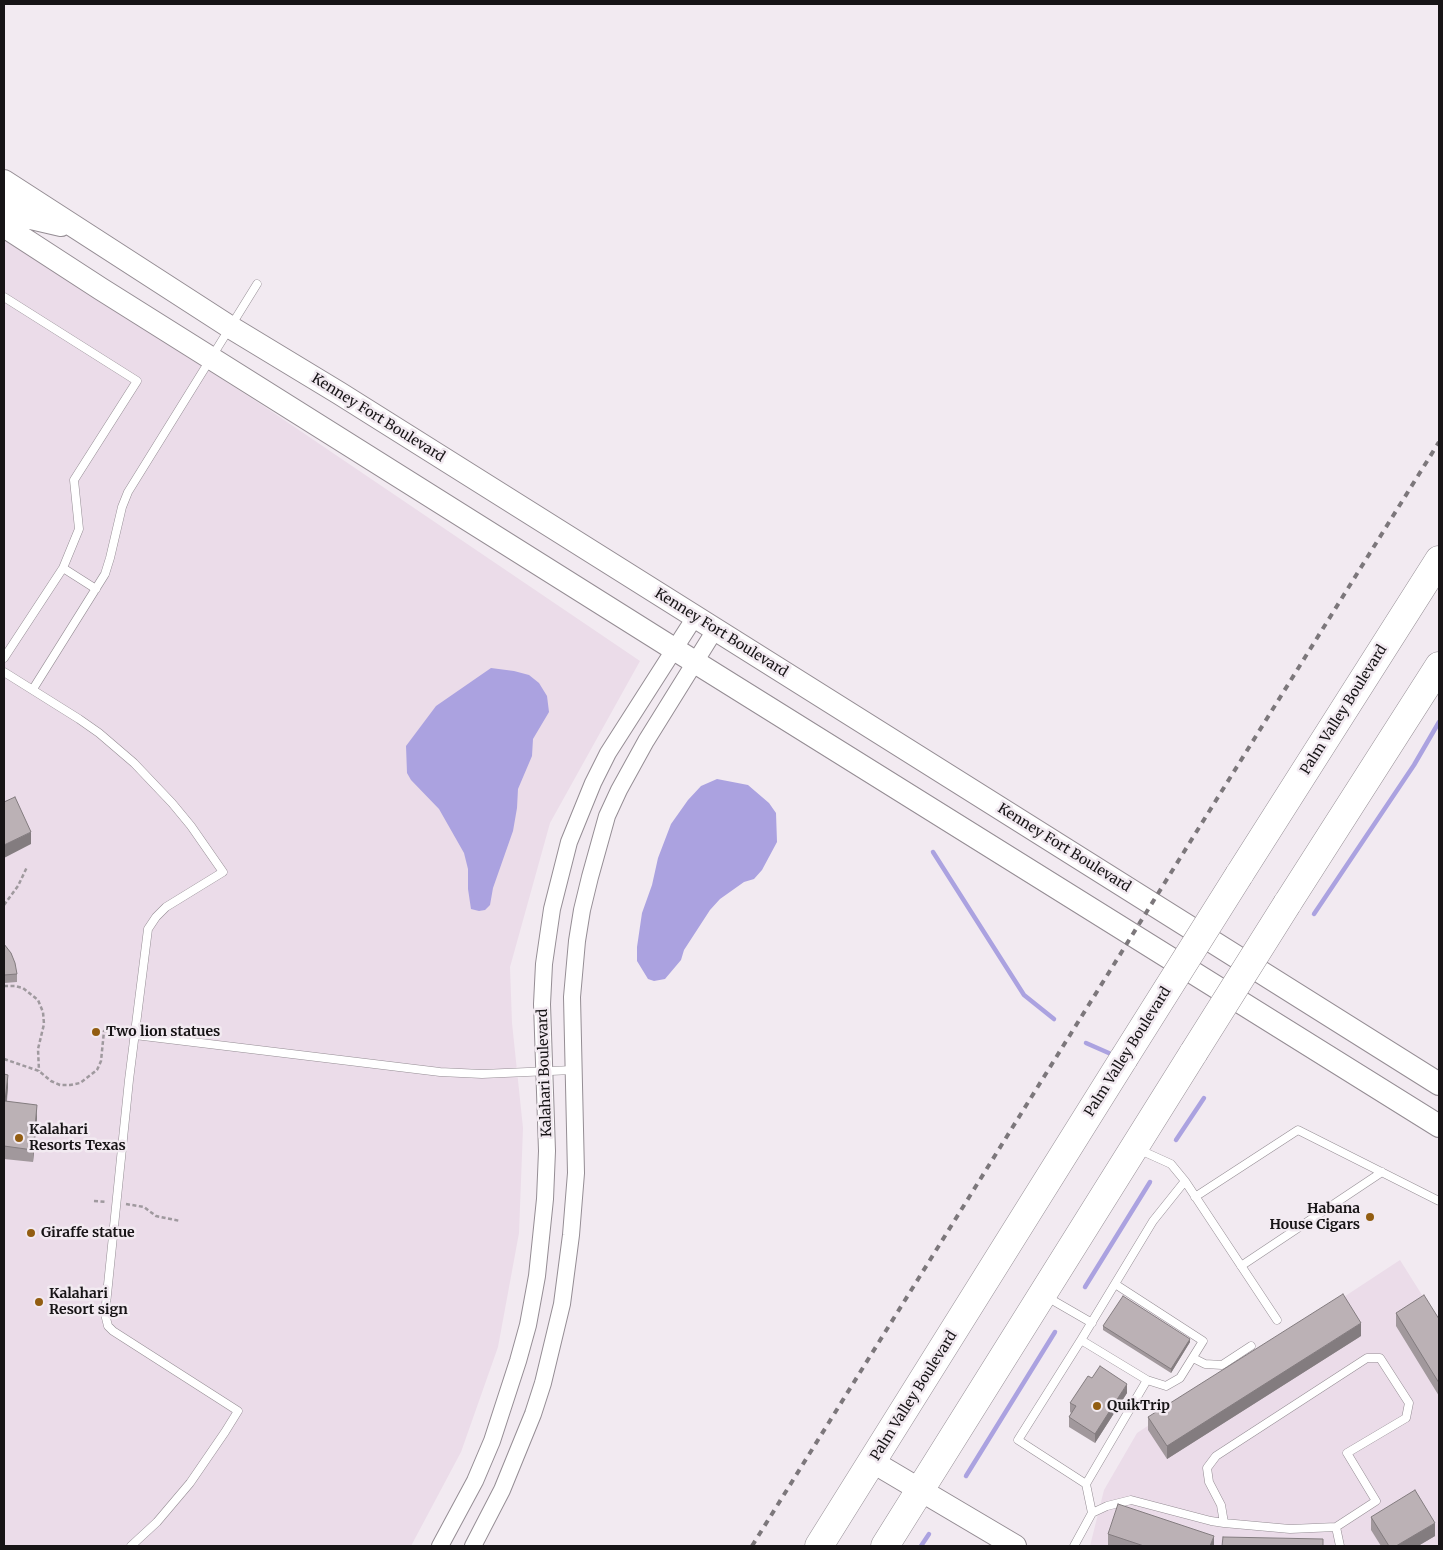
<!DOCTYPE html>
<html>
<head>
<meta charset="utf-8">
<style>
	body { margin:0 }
	#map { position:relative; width:1443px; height:1550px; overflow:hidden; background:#f2eaf1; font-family:Merriweather,serif }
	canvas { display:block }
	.frame { position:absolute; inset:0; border:5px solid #171416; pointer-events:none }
</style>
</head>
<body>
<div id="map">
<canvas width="1443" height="1550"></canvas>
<div class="frame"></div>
</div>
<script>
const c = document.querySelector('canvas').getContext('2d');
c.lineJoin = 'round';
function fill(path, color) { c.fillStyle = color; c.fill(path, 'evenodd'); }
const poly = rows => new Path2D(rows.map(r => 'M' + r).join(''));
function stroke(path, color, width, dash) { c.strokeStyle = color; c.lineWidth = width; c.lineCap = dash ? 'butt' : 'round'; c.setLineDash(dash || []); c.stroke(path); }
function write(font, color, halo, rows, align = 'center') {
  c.font = font + ' Merriweather,serif'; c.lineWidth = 5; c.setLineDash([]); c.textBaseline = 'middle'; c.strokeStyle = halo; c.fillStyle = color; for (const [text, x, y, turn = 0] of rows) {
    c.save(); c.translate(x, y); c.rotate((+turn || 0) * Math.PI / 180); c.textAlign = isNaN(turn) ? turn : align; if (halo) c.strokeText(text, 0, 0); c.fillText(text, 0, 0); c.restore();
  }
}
const built = poly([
	[4,239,262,405,640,661,550,823,510,967,512,1023,523,1128,519,1233,498,1347,461,1452,411,1546,4,1546],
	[1400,1260,1439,1322,1439,1544,1436,1546,1090,1546,1104,1490,1137,1433]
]);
const water = poly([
	[491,668,514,671,529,675,539,683,547,696,549,712,533,739,532,756,518,789,517,808,513,831,493,888,490,905,485,910,479,911,471,909,468,889,468,869,464,853,439,809,411,780,407,773,406,746,436,706],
	[717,779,748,785,769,803,776,813,777,842,762,870,754,879,744,882,720,899,710,910,684,950,681,960,665,979,654,981,648,979,637,961,637,947,642,913,652,885,658,858,671,824,688,800,701,786]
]);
const stream = poly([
	[933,852,1024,995,1054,1019],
	[1314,914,1414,765,1439,722],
	[1086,1043,1111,1054],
	[1176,1140,1204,1098],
	[1085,1287,1150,1182],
	[966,1476,1055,1332],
	[921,1546,929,1534]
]);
const path = poly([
	[4,905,18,886,27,867],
	[4,986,15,986,23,988,38,1000,43,1012,44,1024,38,1049,39,1071],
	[4,1059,39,1071,51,1081,60,1085,70,1085,80,1083,97,1070,101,1061,104,1031,113,1032],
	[94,1201,107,1202],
	[126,1204,144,1207,156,1216,180,1221]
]);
const lane = poly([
	[4,297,137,381,74,480,79,529,63,568],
	[4,658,63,568,96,589],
	[4,672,79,719,99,733,134,763,172,803,191,826,223,872,166,907,156,917,148,929,129,1080,105,1314,108,1326,113,1331,238,1411,225,1432,190,1483,157,1522,131,1546],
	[33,689,105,574,110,558,122,507,128,492,257,284],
	[135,1035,440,1072,482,1074,573,1070],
	[1185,1181,1277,1320],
	[1195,1197,1298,1130,1439,1201],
	[1241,1266,1382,1172],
	[1115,1284,1203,1341,1180,1378,1166,1386,1147,1380],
	[1047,1297,1092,1323],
	[1081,1340,1147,1380,1086,1484],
	[1193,1358,1205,1364,1222,1365,1251,1346],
	[1092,1513,1086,1484,1018,1440,1081,1340,1153,1221,1185,1181,1171,1164,1140,1150],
	[1224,1523,1221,1505,1209,1482,1207,1468,1216,1456,1367,1358,1380,1358,1409,1403,1406,1418,1347,1453,1376,1501,1336,1527],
	[1074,1546,1092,1513,1107,1506,1131,1500,1211,1521,1224,1523,1290,1529,1336,1527,1340,1546]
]);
const street = poly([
	[440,1546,475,1481,492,1441,518,1361,528,1325,537,1276,545,1199,547,1151,542,1004,544,964,552,909,569,842,593,783,608,753,695,617],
	[473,1546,502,1490,533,1414,543,1383,562,1304,571,1235,576,1173,572,997,577,941,582,910,590,877,607,816,619,790,646,741,715,630]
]);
const secondary = poly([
	[4,181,230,327,339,393,1439,1084],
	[4,205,18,215,61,225],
	[4,226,101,289,674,649,1439,1126],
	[873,1462,1015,1546]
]);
const highway = poly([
	[1239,875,1439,560],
	[1287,904,1439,666],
	[819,1546,1124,1058],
	[885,1546,1194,1052]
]);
const rail = poly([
	[752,1546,1439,442]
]);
const highwayBridge = poly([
	[1194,1052,1287,904],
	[1124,1058,1239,875]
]);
const wall = poly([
	[4,944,17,974,17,982,4,983],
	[4,1074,8,1087,7,1101,37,1118,33,1162,4,1159],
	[1396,1313,1439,1319,1439,1396,1396,1326],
	[1103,1326,1190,1342,1171,1373,1103,1330],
	[1361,1336,1167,1459,1148,1430,1148,1417],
	[1092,1378,1127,1393,1095,1443,1069,1427,1069,1417,1071,1413,1070,1412,1070,1403],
	[1371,1517,1435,1536,1418,1546,1381,1546,1371,1530],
	[1108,1534,1214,1546,1108,1546]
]);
const shadedWall = poly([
	[31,832,31,844,4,858,4,845],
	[8,1075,8,1087,5,1113,5,1101],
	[37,1105,37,1118,33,1162,33,1150],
	[1361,1323,1361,1336,1167,1459,1167,1446],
	[1190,1339,1190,1342,1171,1373,1171,1369],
	[1127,1384,1127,1393,1095,1443,1095,1434],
	[1435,1523,1435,1536,1418,1546,1396,1546],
	[1214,1536,1214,1546,1210,1546]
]);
const building = poly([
	[15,797,31,832,4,845,4,802,15,797],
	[4,944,11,953,15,963,17,974,4,975,4,944],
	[4,1074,8,1075,5,1101,37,1105,33,1150,4,1146,4,1074],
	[1343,1294,1361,1323,1167,1446,1148,1417,1343,1294],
	[1424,1295,1439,1319,1439,1383,1396,1313,1424,1295],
	[1123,1296,1190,1339,1171,1369,1103,1326,1123,1296],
	[1100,1366,1127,1384,1095,1434,1069,1417,1076,1406,1070,1403,1088,1376,1092,1378,1100,1366],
	[1415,1490,1435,1523,1396,1546,1389,1546,1371,1517,1415,1490],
	[1118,1504,1214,1536,1210,1546,1144,1546,1108,1534,1118,1504],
	[1223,1537,1323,1539,1323,1546,1222,1546,1223,1537]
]);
const markers = [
	[96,1032,5,"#925d11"],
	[19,1138,5,"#925d11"],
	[1370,1217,5,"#925d11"],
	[31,1233,5,"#925d11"],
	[39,1302,5,"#925d11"],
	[1097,1406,5,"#925d11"]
];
const streetNames = [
	["Kenney Fort Boulevard",378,418,32],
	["Kenney Fort Boulevard",721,633,32],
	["Palm Valley Boulevard",1344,710,-58],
	["Kenney Fort Boulevard",1064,848,32],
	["Palm Valley Boulevard",1128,1052,-58],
	["Kalahari Boulevard",545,1073,-92],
	["Palm Valley Boulevard",914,1396,-58]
];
const poiNames = [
	["Two lion statues",106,1032],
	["Kalahari",29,1130],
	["Resorts Texas",29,1146],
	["Habana",1360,1209,"right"],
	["House Cigars",1360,1225,"right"],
	["Giraffe statue",41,1233],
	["Kalahari",49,1294],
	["Resort sign",49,1310],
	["QuikTrip",1107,1406]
];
fill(built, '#ebdce9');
fill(water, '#aba2e0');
stroke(stream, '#aba2e0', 4.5);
stroke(lane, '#958d94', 9);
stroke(street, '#958d94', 18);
stroke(secondary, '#958d94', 24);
stroke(highway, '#958d94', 29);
stroke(path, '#9f999e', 2.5, [4, 2.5]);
stroke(lane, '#fff', 8);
stroke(street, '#fff', 16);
stroke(secondary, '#fff', 22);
stroke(highway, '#fff', 28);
stroke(rail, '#7c777b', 4, [6, 6]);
stroke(highwayBridge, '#958d94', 29, []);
stroke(highwayBridge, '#fff', 28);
fill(wall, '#a1989c');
fill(shadedWall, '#837c7f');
fill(building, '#bbb1b5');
stroke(building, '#837c7f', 1);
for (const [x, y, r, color] of markers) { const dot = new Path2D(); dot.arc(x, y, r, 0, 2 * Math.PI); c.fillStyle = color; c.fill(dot); stroke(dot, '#f2eaf1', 2); }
write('14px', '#171416', '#f2eaf1', streetNames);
write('bold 14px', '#171416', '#f2eaf1', poiNames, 'left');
</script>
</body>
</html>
